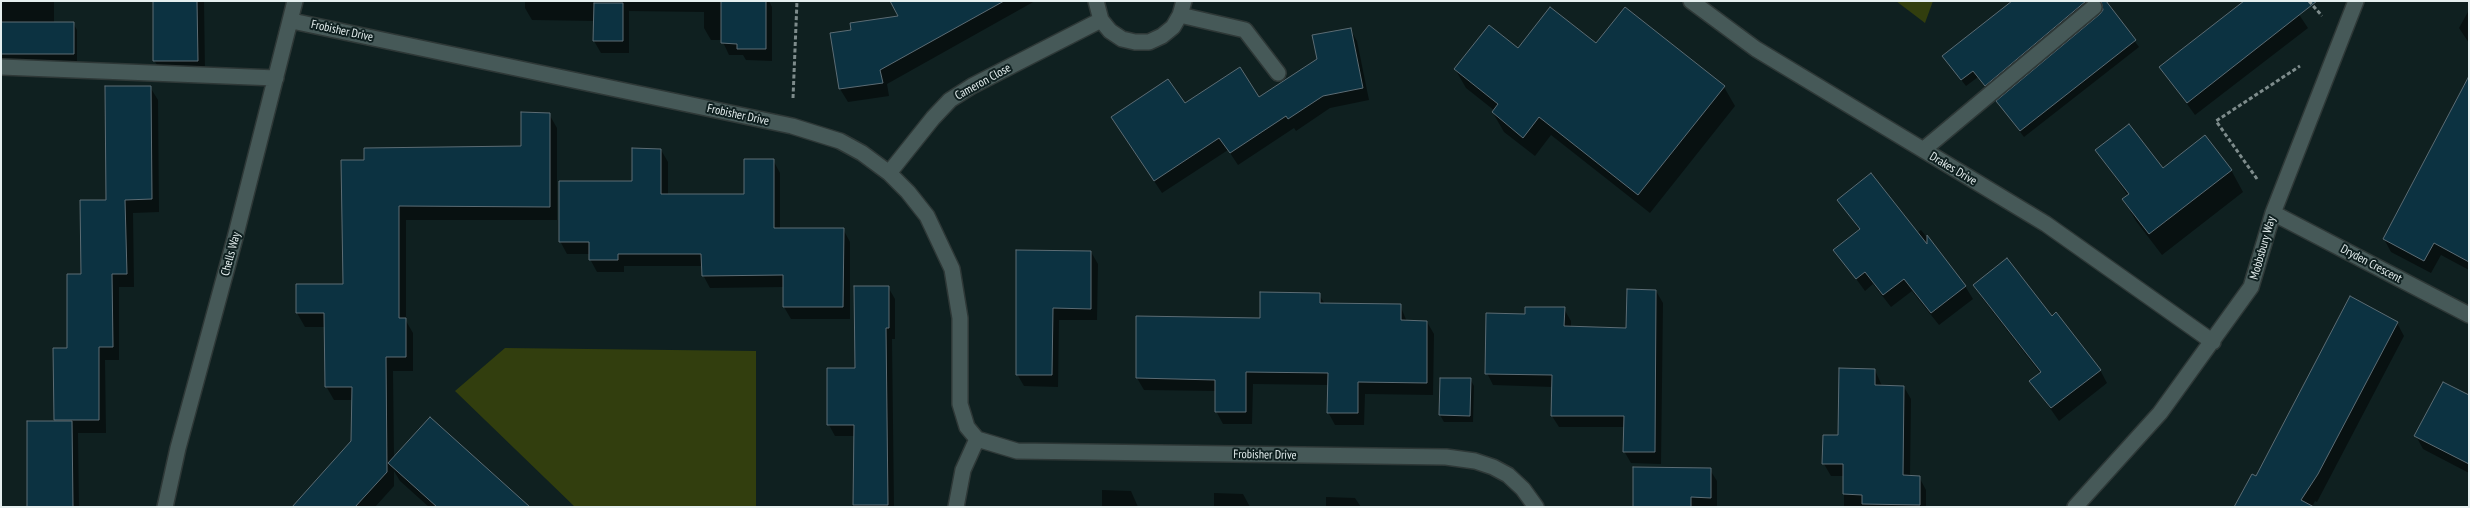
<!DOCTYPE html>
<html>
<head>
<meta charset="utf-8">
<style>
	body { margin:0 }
	#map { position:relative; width:2470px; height:508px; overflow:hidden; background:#0f2020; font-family:"PT Sans Narrow",sans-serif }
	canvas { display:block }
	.frame { position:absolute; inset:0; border:2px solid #e5efef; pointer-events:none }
</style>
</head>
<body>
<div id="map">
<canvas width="2470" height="508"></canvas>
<div class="frame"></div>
</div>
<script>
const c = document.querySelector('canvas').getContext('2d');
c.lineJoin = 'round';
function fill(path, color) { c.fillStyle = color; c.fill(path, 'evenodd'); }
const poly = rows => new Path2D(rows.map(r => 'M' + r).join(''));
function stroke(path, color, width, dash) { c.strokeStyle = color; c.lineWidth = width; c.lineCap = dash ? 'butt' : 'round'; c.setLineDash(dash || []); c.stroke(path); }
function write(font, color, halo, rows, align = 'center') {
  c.font = font + ' "PT Sans Narrow",sans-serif'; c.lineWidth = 4; c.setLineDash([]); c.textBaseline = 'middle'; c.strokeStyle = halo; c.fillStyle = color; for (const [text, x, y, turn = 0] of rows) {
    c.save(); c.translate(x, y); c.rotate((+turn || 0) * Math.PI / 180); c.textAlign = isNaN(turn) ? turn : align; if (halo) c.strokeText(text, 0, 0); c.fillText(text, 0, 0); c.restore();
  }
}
const green = poly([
	[1896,1,1933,1,1925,23],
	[505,348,756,351,756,507,575,507,455,391]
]);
const shadow = poly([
	[2,1,54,1,54,23,73,23,77,30,77,61,1,61],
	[154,1,204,1,205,73,162,73,154,60],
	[525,1,769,1,772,7,772,61,746,60,743,55,729,55,722,40,711,40,704,28,704,12,629,11,629,53,601,53,594,41,595,21,532,20,525,8],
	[901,1,1035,1,887,84,889,96,848,102,840,89,852,31,900,17],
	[2014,1,2104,1,2139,47,2024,137,2002,108,2101,15,2104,7,2097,4,1990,92,1978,77,1966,86,1948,63],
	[2290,1,2308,28,2195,115,2161,68],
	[2469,10,2469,43,2459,28],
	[1350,29,1357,41,1369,100,1330,108,1296,131,1294,128,1238,165,1228,150,1162,193,1120,130,1184,105,1259,99,1318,60],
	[1596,45,1724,87,1735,106,1650,213,1551,135,1535,156,1504,132,1493,113,1495,111,1466,88,1455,69,1518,50],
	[150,87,158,100,159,212,133,213,134,287,119,287,119,360,105,360,106,433,78,433,79,507,29,507,56,422,82,275],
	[549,114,557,128,557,220,406,220,406,321,413,333,413,371,393,371,394,459,528,507,429,507,400,481,394,471,394,486,375,507,294,507,352,441,353,400,334,400,326,386,326,327,305,327,297,313,344,286,366,161,522,147],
	[661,150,668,162,668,195,746,195,773,160,780,173,780,230,843,229,850,242,850,319,791,319,784,307,784,287,710,288,703,275,703,266,624,266,624,272,597,272,590,259,590,254,567,254,560,241,633,182],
	[2097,150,2163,169,2231,170,2243,192,2162,255,2136,221,2124,200,2128,196],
	[1839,200,1917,233,1921,230,1965,286,1973,299,1939,325,1912,291,1891,307,1873,284,1865,291,1835,250,1860,231],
	[2469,215,2469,270,2441,255,2431,273,2391,252,2384,239],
	[1018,251,1091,252,1098,264,1097,320,1059,320,1058,387,1024,386,1017,374],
	[1974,285,2052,318,2100,370,2107,383,2059,421,2031,381,2041,374,1982,298],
	[888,287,895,299,895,339,892,339,894,507,853,507,855,436,835,436,829,425,828,369,857,369],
	[1656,291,1663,303,1661,464,1631,463,1624,451,1625,427,1559,427,1552,416,1553,387,1493,385,1487,373,1526,315,1564,309,1571,321,1571,328,1627,329],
	[1319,295,1325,304,1400,305,1407,322,1427,322,1434,334,1433,395,1365,394,1364,425,1335,425,1328,412,1329,385,1253,384,1252,424,1223,424,1216,411,1216,391,1144,390,1137,378,1261,319],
	[2397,323,2404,336,2317,502,2315,501,2312,507,2256,477],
	[1875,370,1882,386,1904,387,1911,399,1910,477,1919,477,1926,490,1926,507,1844,507,1844,476,1831,476,1824,464],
	[1470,379,1474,386,1473,422,1444,422,1440,415],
	[2469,397,2469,473,2423,449,2416,436],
	[1710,470,1717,481,1717,507,1634,507],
	[1102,490,1131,491,1138,507,1102,507],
	[1214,493,1243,494,1250,507,1214,507],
	[1326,497,1355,498,1361,507,1326,507]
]);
const building = poly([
	[153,1,197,1,198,61,153,61,153,1],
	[721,1,766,1,766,49,737,49,737,44,721,43,721,1],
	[890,1,1004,1,880,70,883,83,839,89,830,33,851,30,850,23,898,16,890,1],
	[2012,1,2086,1,1985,86,1973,71,1961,80,1942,56,2012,1],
	[2101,1,2106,1,2136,40,2020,131,1996,101,2100,14,2103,10,2101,1],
	[2244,1,2317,1,2187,103,2159,67,2244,1],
	[594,3,623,3,623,41,593,41,594,3],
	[1550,7,1596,43,1625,7,1725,86,1638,195,1539,117,1523,138,1492,112,1498,104,1454,69,1489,25,1518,48,1550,7],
	[1,22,74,22,74,54,1,54,1,22],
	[1351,28,1363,88,1323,96,1288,119,1286,116,1230,153,1219,138,1154,181,1111,117,1168,79,1185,103,1240,67,1259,97,1317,59,1312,35,1351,28],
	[2469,76,2469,262,2434,243,2424,261,2383,239,2469,76],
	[105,86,151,86,152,199,125,200,127,274,112,274,113,347,99,347,99,420,54,420,53,348,67,348,67,274,81,274,80,200,106,200,105,86],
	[521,112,550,113,550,207,399,206,399,318,406,318,406,357,386,357,387,472,355,507,292,507,351,441,352,387,325,387,324,313,296,313,296,284,343,284,341,160,364,160,364,148,521,146,521,112],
	[2129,124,2163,168,2205,135,2232,170,2149,234,2122,199,2129,194,2095,150,2129,124],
	[632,148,661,149,661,194,744,194,744,159,774,159,774,228,844,228,843,307,783,307,783,275,702,276,701,254,618,254,618,260,589,260,589,242,559,242,559,181,632,181,632,148],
	[1871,173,1927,244,1927,235,1966,286,1931,313,1904,279,1883,295,1865,272,1856,279,1833,250,1860,229,1837,200,1871,173],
	[1016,250,1091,251,1091,309,1053,308,1052,375,1016,375,1016,250],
	[2007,258,2052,316,2056,312,2101,370,2051,408,2029,381,2041,372,1973,285,2007,258],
	[854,286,889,286,889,328,886,328,888,505,853,505,854,425,827,425,827,368,855,368,854,286],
	[1627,289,1656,290,1655,452,1623,452,1624,416,1551,416,1552,375,1485,374,1486,313,1525,314,1525,307,1565,307,1564,326,1626,328,1627,289],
	[1260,292,1320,293,1320,303,1401,304,1401,320,1427,321,1427,383,1358,382,1358,413,1327,413,1328,373,1246,372,1246,412,1215,412,1215,380,1136,378,1136,316,1260,318,1260,292],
	[2350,296,2398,322,2318,474,2301,500,2314,507,2234,507,2252,474,2256,476,2350,296],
	[1839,368,1875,369,1875,385,1904,386,1903,475,1920,476,1920,505,1862,504,1862,495,1843,494,1843,464,1822,464,1823,435,1838,435,1839,368],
	[1440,378,1471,378,1470,416,1439,415,1440,378],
	[2443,382,2469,395,2469,464,2414,436,2443,382],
	[430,417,530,507,437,507,388,463,430,417],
	[27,421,72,421,73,507,27,507,27,421],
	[1633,467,1711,468,1711,498,1691,497,1691,507,1633,507,1633,467]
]);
const path = poly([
	[2309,1,2322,16],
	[793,98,797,1],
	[2257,179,2216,121,2300,66]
]);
const minor = poly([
	[1096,1,1101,20,1110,31,1122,39,1135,42,1149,42,1162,36,1173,27,1180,15,1184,1],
	[1691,1,1756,49,2046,224,2213,342],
	[1180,15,1245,30,1278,73],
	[292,21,792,126,840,141,862,153,889,173,908,192,927,216,952,269,960,318,960,404,967,427,977,439,1017,451,1446,457,1475,461,1493,467,1508,475,1523,489,1536,507],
	[1,67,276,78],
	[1923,150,2094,7],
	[889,173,933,118,950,100,972,86,1101,20],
	[2273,213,2469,315],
	[165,507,178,448,235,238,295,1],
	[956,507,963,470,977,439],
	[2075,507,2160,413,2251,287,2273,213,2356,1]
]);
const streetNames = [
	["Frobisher Drive",342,31,12],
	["Cameron Close",983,82,-29],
	["Frobisher Drive",738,115,12],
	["Drakes Drive",1953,169,31],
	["Mobbsbury Way",2263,248,-74],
	["Chells Way",231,254,-75],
	["Dryden Crescent",2371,264,28],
	["Frobisher Drive",1265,455,1]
];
fill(green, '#323e0e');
fill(shadow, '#0007');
fill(building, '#0c3241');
stroke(building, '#5c6c74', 1);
stroke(minor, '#2e3837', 18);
stroke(path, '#7e8c8c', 3, [4, 2.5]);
stroke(minor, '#465958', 15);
write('12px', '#e5efef', '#0f2020', streetNames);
</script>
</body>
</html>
